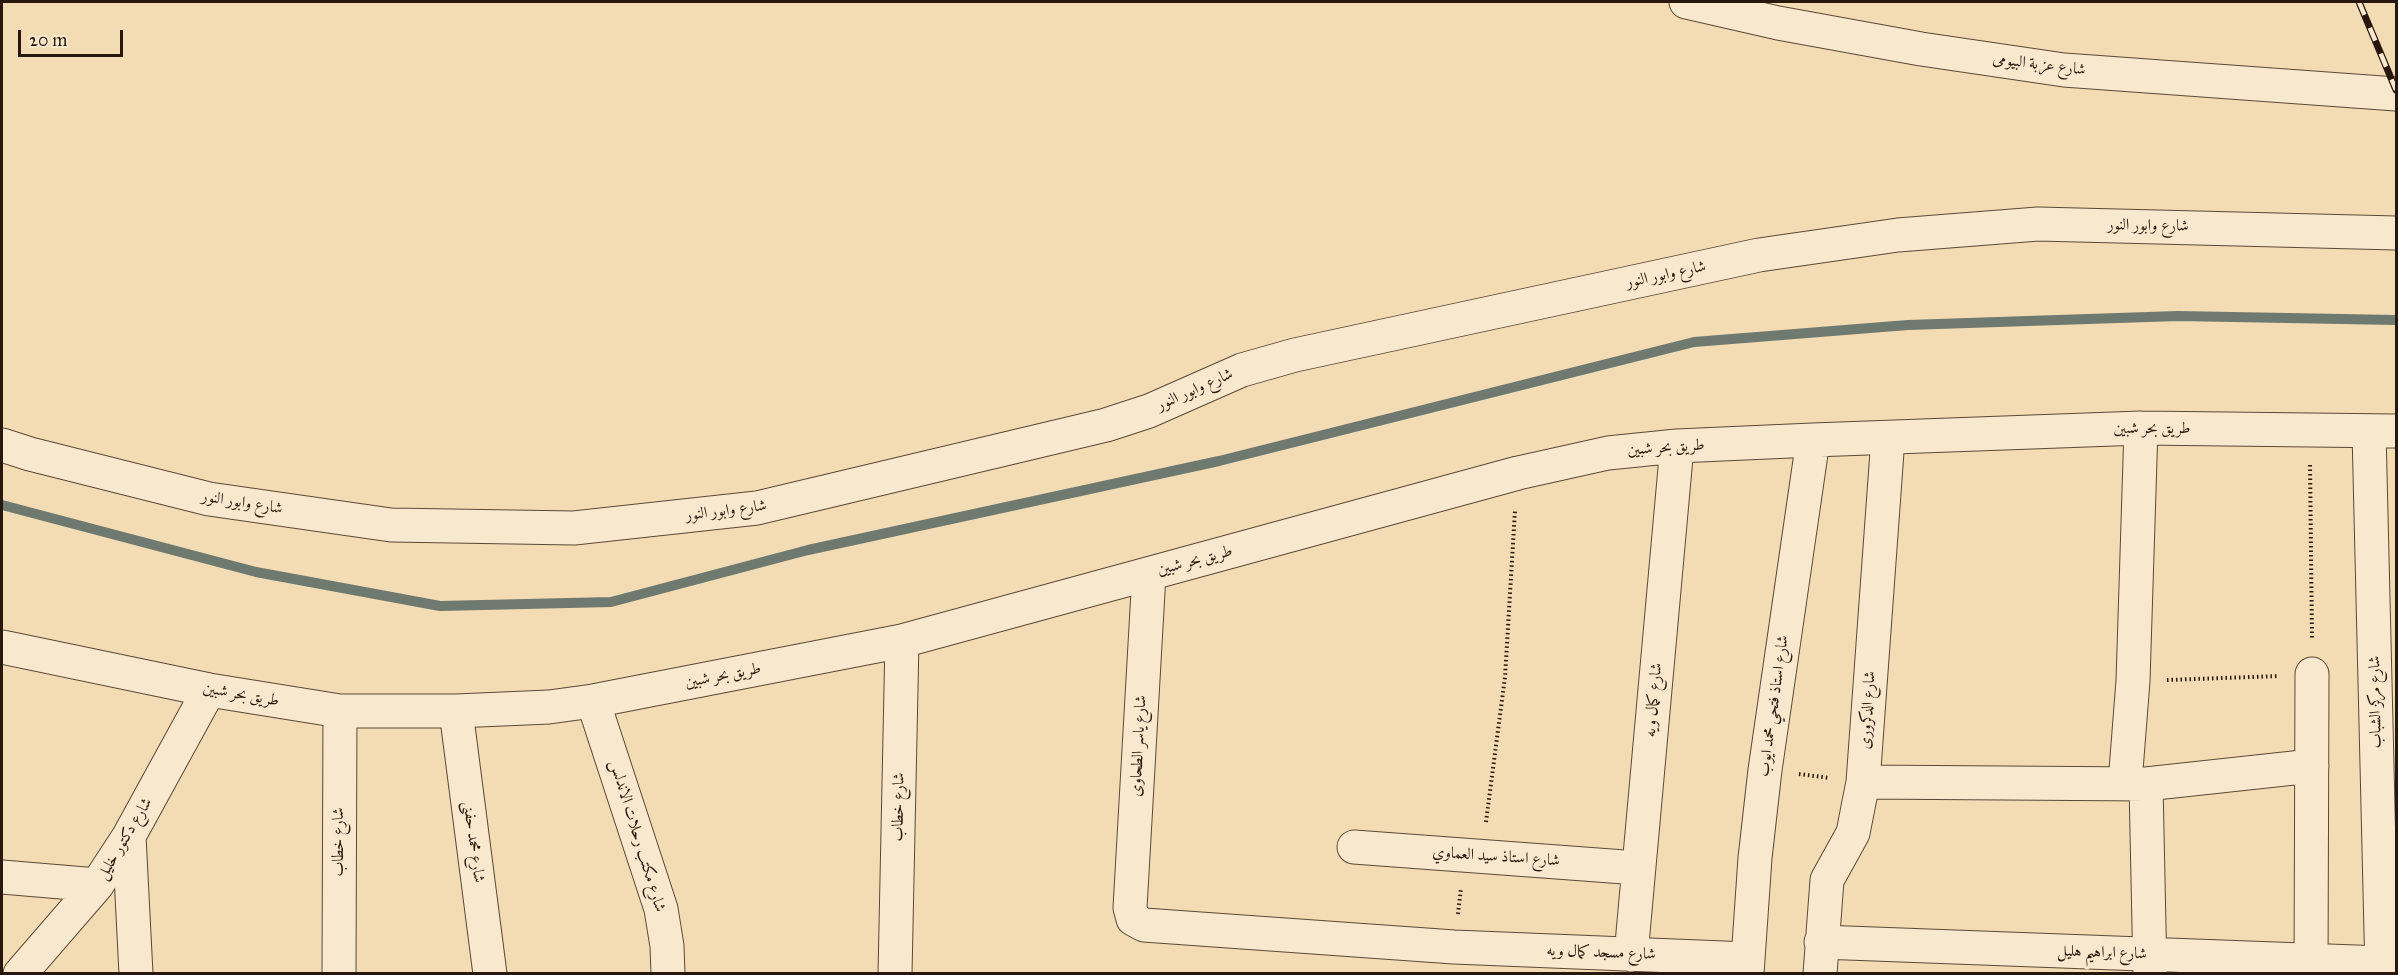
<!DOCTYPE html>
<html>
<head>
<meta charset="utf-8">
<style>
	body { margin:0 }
	#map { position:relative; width:2398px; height:975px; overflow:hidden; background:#f3dcb4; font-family:"IM FELL Great Primer",serif }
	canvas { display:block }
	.frame { position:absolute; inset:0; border:3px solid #28170c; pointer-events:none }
	.scale { position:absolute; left:18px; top:30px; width:105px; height:27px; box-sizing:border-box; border:3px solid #28170c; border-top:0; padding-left:8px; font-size:18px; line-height:21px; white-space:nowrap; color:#28170c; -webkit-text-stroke:4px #f7e8ce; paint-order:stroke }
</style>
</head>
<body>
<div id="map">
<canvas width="2398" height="975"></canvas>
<div class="frame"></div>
<div class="scale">20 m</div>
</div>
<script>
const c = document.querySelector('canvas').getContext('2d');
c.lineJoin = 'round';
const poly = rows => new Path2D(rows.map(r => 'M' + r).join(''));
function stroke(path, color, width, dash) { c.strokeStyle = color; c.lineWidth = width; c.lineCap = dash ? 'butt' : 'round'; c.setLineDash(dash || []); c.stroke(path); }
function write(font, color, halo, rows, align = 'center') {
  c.font = font + ' "IM FELL Great Primer",Amiri,serif'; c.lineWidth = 6; c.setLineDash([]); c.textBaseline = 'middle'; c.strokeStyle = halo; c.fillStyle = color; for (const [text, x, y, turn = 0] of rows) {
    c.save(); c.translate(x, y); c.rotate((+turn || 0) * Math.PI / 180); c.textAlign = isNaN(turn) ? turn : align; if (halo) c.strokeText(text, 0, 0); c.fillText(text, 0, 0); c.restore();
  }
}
const stream = poly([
	[2,505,256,572,440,606,611,602,808,550,1219,461,1694,342,1908,325,2178,316,2396,320]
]);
const path = poly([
	[2310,465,2312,640],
	[2167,680,2279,676],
	[1799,774,1830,778],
	[1486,822,1505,677,1515,510],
	[1458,914,1461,888]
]);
const street = poly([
	[1686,2,1778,23,1921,49,2064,70,2396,94],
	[2369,431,2382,974],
	[2,445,30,454,209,499,391,525,574,528,757,508,1106,425,1149,411,1242,370,1295,355,1759,255,1898,235,2038,224,2396,233],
	[1149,574,1130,908,1133,919,1144,925,1454,947,1748,959],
	[2,647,209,690,340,711,456,711,549,707,593,701,902,641,1518,473,1608,453,1677,446,1813,440,2141,428,2396,431],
	[593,701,661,909,667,946,668,974],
	[456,711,490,974],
	[1863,782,2146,784,2312,766],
	[2125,783,2133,681,2141,428],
	[2146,784,2150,974],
	[129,836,136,974],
	[1354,847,1638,868],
	[2,877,97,885],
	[1821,942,2382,963],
	[1631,955,1677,446],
	[20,974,97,885,129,836,209,690],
	[339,974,340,711],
	[895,974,902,641],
	[1747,974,1755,858,1765,770,1813,440],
	[1820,974,1827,880,1853,833,1863,782,1888,438],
	[2311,974,2312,674]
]);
const rail = poly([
	[2359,2,2396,90]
]);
const streetNames = [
	["شارع عزبة البيومى",2039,65,7],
	["شارع وابور النور",2148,226,1],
	["شارع وابور النور",1666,275,-12],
	["شارع وابور النور",1195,390,-24],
	["طريق بحر شبين",2152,429],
	["طريق بحر شبين",1666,448,-4],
	["شارع وابور النور",242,503,9],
	["شارع وابور النور",726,511,-7],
	["طريق بحر شبين",1195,561,-15],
	["طريق بحر شبين",723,676,-11],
	["طريق بحر شبين",241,695,10],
	["شارع كمال ويه",1654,700,-85],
	["شارع مركز الشباب",2376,702,-91],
	["شارع استاذ فتحي محمد ايوب",1774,706,-82],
	["شارع الدكرورى",1868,710,-86],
	["شارع ياسر الطحاوى",1139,746,-87],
	["شارع خطاب",899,807,-89],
	["شارع مكتب رحلات الاندلس",637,836,73],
	["شارع دكتور خليل",125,839,-59],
	["شارع خطاب",339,842,-90],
	["شارع محمد حفنى",473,842,82],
	["شارع استاذ سيد العماوي",1496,857,4],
	["شارع مسجد كمال ويه",1601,953,2],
	["شارع ابراهيم هليل",2102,953,2]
];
stroke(stream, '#6e7970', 10);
stroke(street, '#5b4836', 35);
stroke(path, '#28170c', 4, [1.5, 3]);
stroke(street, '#f7e8ce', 33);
stroke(rail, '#28170c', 7);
stroke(rail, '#f7e8ce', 4.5, [14]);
write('16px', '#28170c', '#f7e8ce', streetNames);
</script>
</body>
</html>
